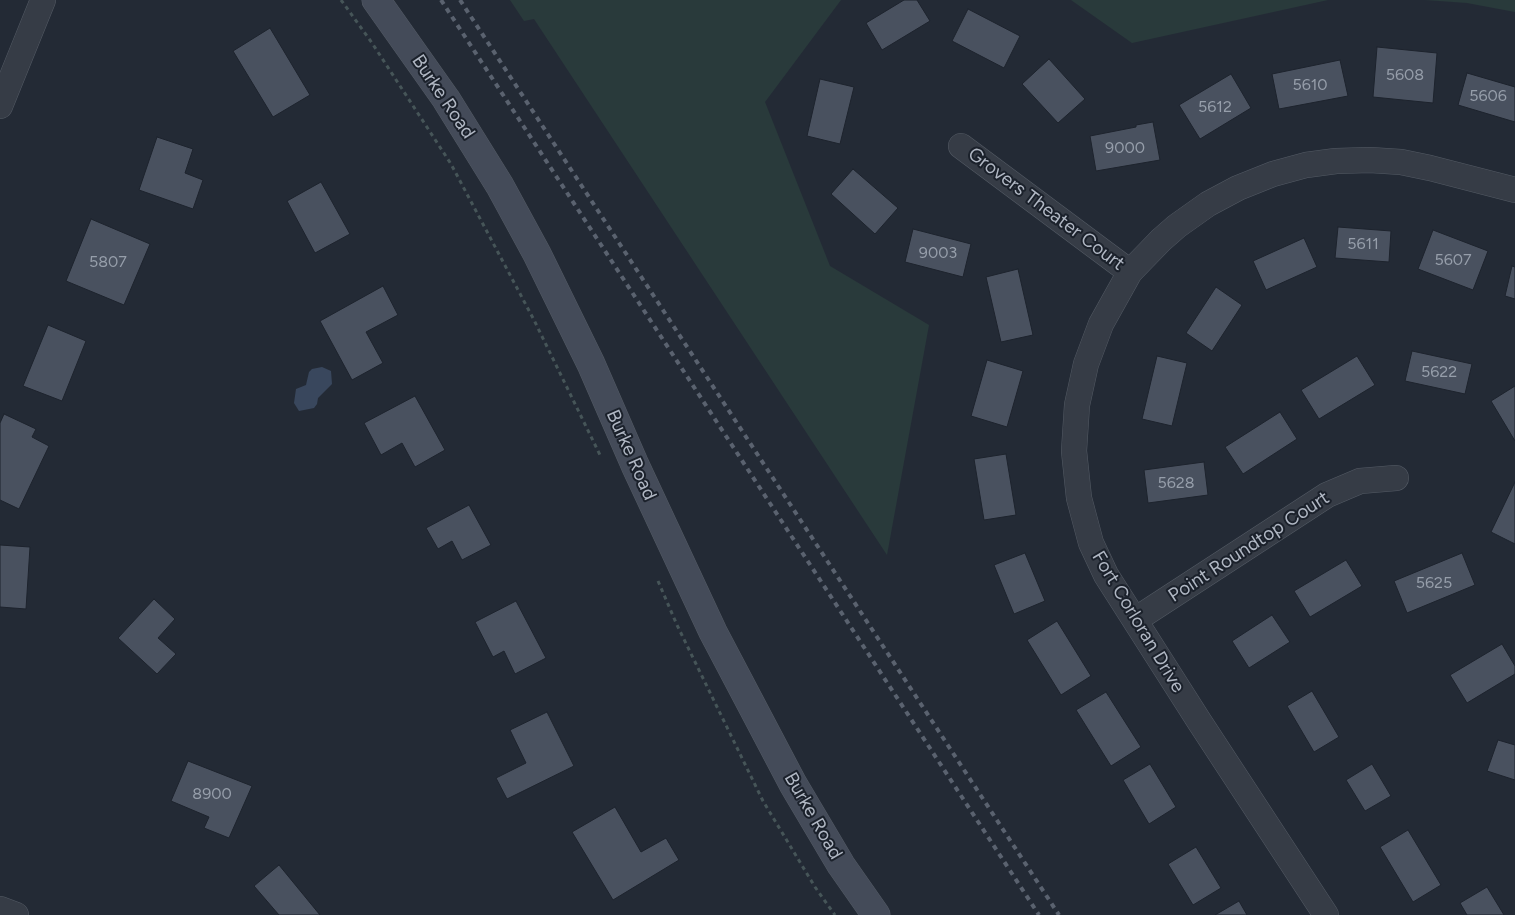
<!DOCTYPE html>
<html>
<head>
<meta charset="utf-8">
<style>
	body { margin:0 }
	canvas { display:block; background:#232a35 }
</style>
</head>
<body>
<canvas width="1515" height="915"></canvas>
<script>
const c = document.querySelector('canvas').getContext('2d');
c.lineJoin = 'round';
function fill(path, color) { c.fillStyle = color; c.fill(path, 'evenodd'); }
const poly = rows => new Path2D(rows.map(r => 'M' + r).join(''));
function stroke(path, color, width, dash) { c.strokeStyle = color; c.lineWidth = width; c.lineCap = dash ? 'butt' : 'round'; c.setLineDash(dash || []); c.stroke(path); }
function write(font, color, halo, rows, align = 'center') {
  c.font = font + ' Figtree,sans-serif'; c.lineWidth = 4; c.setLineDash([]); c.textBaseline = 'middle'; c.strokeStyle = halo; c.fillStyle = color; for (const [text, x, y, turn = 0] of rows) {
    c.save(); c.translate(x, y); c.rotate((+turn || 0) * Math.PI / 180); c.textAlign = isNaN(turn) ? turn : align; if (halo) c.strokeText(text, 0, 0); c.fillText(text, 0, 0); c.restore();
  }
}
const green = poly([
	[510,0,841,0,765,102,830,266,929,325,887,555,534,19,524,21],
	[1071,0,1328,0,1132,43],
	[1425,0,1515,0,1515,12,1467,3]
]);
const water = poly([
	[322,367,331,371,332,384,318,398,317,404,314,408,299,411,294,403,296,389,306,385,309,372,312,369]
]);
const building = poly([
	[904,0,917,0,930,21,882,50,866,23,904,0],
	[968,9,1020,36,1004,68,952,41,968,9],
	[270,28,310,95,273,117,233,51,270,28],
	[1377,47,1437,53,1433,103,1373,97,1377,47],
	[1049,59,1085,99,1058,123,1022,84,1049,59],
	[1340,60,1348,96,1279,109,1272,74,1340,60],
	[1467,73,1515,87,1515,122,1458,105,1467,73],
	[1231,74,1251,108,1200,139,1179,105,1231,74],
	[820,79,854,87,840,144,807,136,820,79],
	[1153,122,1160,160,1096,171,1090,136,1136,127,1136,125,1153,122],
	[157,137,193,149,185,173,203,180,193,209,139,190,157,137],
	[853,169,898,208,875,234,831,194,853,169],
	[321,182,350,234,315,253,287,201,321,182],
	[91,219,150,244,124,305,66,281,91,219],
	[1338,227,1391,231,1389,262,1335,258,1338,227],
	[913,229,971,244,963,277,905,262,913,229],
	[1433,230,1488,251,1473,290,1418,269,1433,230],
	[1304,238,1317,267,1266,290,1253,261,1304,238],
	[1512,266,1515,267,1515,299,1505,296,1512,266],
	[1018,269,1033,335,1001,342,986,277,1018,269],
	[383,286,398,315,366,332,383,363,352,380,320,321,383,286],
	[1216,287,1242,305,1212,351,1186,333,1216,287],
	[48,325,86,341,62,401,23,386,48,325],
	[1412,351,1472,364,1465,394,1405,381,1412,351],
	[1157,356,1187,363,1172,426,1142,419,1157,356],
	[1357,356,1375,385,1319,419,1301,390,1357,356],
	[987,360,1023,371,1007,427,971,416,987,360],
	[1515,386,1515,441,1491,401,1515,386],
	[415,396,445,450,415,467,402,443,381,455,364,423,415,396],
	[1280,412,1297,439,1243,474,1225,447,1280,412],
	[4,414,36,429,32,437,49,446,19,509,0,500,0,423,4,414],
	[1006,454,1016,515,984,520,974,459,1006,454],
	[1204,462,1208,495,1148,503,1144,470,1204,462],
	[1515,482,1515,544,1491,532,1515,482],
	[469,505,491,545,462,560,452,541,438,549,426,528,469,505],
	[0,545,30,547,26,609,0,607,0,545],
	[1025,553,1045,601,1014,614,994,565,1025,553],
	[1462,553,1475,585,1407,613,1394,581,1462,553],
	[1346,560,1362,586,1310,617,1294,591,1346,560],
	[154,599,175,619,158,638,176,654,157,674,118,638,154,599],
	[516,601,546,658,515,674,504,651,493,657,475,622,516,601],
	[1272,615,1290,642,1249,668,1232,641,1272,615],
	[1057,621,1091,676,1061,695,1027,640,1057,621],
	[1502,644,1515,666,1515,674,1467,703,1450,675,1502,644],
	[1312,691,1339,737,1314,752,1287,706,1312,691],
	[1106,692,1141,747,1111,766,1076,710,1106,692],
	[547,712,574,766,507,799,496,778,526,763,510,730,547,712],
	[1498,740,1515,745,1515,780,1487,771,1498,740],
	[188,761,252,786,229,838,204,828,209,817,171,801,188,761],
	[1150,764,1176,807,1149,824,1123,780,1150,764],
	[1372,764,1391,796,1365,811,1346,780,1372,764],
	[615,807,641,852,666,838,679,860,613,900,572,832,615,807],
	[1408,830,1441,885,1413,902,1380,847,1408,830],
	[1196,847,1221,888,1193,905,1168,864,1196,847],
	[279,865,320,915,279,915,254,886,279,865],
	[1487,887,1504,915,1467,915,1460,903,1487,887],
	[1239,901,1247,915,1215,915,1239,901]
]);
const path = poly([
	[341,0,372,43,451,164,534,320,600,455],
	[658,581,677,625,763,801,815,887,835,915]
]);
const street = poly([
	[0,106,43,0],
	[961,146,1130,272],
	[1135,620,1327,495,1360,481,1396,478],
	[0,909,16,915],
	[1326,915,1199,721,1106,575,1091,543,1079,498,1074,451,1077,405,1086,364,1101,324,1130,272,1161,240,1177,226,1208,204,1238,188,1273,174,1306,165,1336,161,1370,160,1401,162,1430,168,1515,190]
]);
const secondary = poly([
	[376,0,446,99,500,186,537,254,591,364,635,465,713,632,793,784,841,865,876,915]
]);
const rail = poly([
	[441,0,1039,915],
	[460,0,1059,915]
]);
const numberNames = [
	["5608",1405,75],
	["5610",1310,85],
	["5606",1488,96],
	["5612",1215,107],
	["9000",1125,148],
	["5611",1363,244],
	["9003",938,253],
	["5607",1453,260],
	["5807",108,262],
	["5622",1439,372],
	["5628",1176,483],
	["5625",1434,583],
	["8900",212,794]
];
const streetNames = [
	["Burke Road",443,97,56],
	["Grovers Theater Court",1046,209,37],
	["Burke Road",631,455,66],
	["Point Roundtop Court",1249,547,-33],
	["Fort Corloran Drive",1138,622,59],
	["Burke Road",813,816,60]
];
fill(green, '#293a3b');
fill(water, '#39475d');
fill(building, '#49515f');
stroke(building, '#1d232d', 1);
stroke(street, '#535a64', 26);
stroke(secondary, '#535a64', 29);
stroke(path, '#465558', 3, [4, 4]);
stroke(street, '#363c46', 25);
stroke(secondary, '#444b59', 28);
stroke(rail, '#5a626f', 4, [5, 5]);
write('16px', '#969eaa', null, numberNames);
write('19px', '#b0b7c3', '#1b212b', streetNames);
</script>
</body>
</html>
